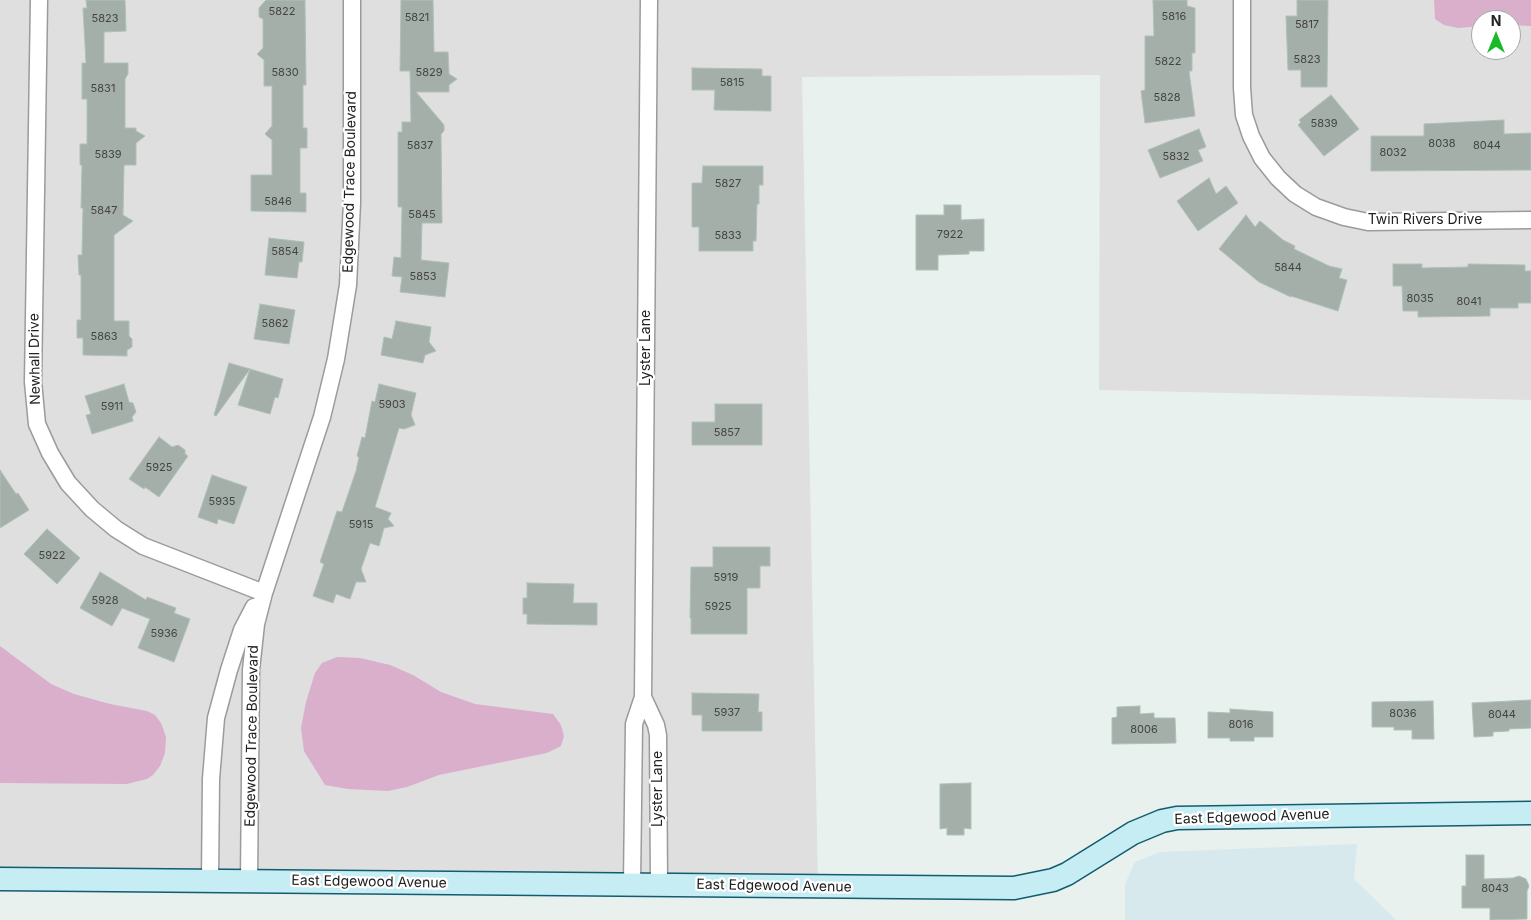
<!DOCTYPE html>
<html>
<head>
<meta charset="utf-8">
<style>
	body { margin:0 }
	#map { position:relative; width:1531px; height:920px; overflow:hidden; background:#e9f1ef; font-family:Inter,sans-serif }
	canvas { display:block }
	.north { position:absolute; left:1471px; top:10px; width:50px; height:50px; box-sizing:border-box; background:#fff; border:1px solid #a6a6a6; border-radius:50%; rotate:0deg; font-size:14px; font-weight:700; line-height:20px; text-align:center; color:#212121 }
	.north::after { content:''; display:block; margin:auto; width:18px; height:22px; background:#18bb26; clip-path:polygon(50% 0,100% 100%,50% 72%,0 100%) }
</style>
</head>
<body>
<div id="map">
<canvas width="1531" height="920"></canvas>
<div class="north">N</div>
</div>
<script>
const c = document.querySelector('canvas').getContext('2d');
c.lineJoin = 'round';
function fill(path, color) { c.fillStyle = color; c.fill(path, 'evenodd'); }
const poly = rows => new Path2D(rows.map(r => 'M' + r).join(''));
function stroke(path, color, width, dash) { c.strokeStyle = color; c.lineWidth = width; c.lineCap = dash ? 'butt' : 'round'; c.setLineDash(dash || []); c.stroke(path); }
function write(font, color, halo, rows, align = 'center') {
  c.font = font + ' Inter,sans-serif'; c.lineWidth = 4.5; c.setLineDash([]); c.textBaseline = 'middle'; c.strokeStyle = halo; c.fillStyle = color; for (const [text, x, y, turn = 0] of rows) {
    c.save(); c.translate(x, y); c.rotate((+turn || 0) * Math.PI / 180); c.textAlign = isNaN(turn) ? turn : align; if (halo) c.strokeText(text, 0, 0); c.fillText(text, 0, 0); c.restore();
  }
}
const residential = poly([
	[0,0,1531,0,1531,400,1099,390,1100,75,802,77,818,886,0,879],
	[1481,20,1511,20,1511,50,1481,50]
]);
const farmland = poly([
	[1357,844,1354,879,1396,920,1125,920,1125,884,1135,862,1160,852]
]);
const water = poly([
	[1434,0,1531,0,1531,26,1511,25,1511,20,1481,20,1481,26,1458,28,1444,25,1435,19],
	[0,646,51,684,74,694,110,704,147,711,155,715,161,723,166,737,165,753,160,766,153,775,147,779,127,784,0,783],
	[337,657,360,658,390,665,413,675,441,692,475,704,553,714,561,725,564,736,561,746,547,753,439,775,407,787,388,791,348,789,325,785,304,751,301,728,306,702,315,673,322,663]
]);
const building = poly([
	[86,0,125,0,126,31,104,32,104,63,128,63,128,74,125,79,125,128,136,128,136,131,145,136,136,143,136,165,124,165,123,215,133,221,114,235,114,321,129,321,129,336,132,339,132,347,127,350,127,356,83,355,83,338,77,338,77,320,81,320,81,275,79,275,78,255,82,255,83,208,81,208,82,165,80,165,80,144,87,144,87,99,82,99,82,63,86,63,83,8,87,8,86,0],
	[266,0,305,0,306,85,303,85,303,128,307,128,307,148,300,148,300,193,306,193,306,212,251,211,251,175,272,175,272,140,265,134,272,126,272,86,264,86,264,60,257,54,263,48,263,19,259,17,259,8,266,0],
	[401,0,433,0,434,52,448,52,449,74,457,79,449,85,449,92,416,92,444,125,444,131,441,134,442,223,422,223,421,260,449,263,445,297,400,292,402,277,392,276,394,257,401,258,402,207,398,207,398,132,402,132,402,122,411,122,410,71,400,71,401,0],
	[1153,0,1187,0,1187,6,1195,8,1195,53,1192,53,1192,71,1189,71,1195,116,1145,123,1141,91,1145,90,1145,36,1154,36,1153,0],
	[1297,0,1328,0,1327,87,1301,87,1301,70,1288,70,1286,16,1297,16,1297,0],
	[692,68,762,69,762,76,771,76,771,111,714,110,715,90,692,90,692,68],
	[1331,95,1359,129,1324,156,1298,125,1301,122,1299,120,1331,95],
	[1504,120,1504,134,1531,133,1531,170,1371,171,1371,136,1424,136,1424,124,1504,120],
	[1199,129,1206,147,1198,150,1203,161,1160,178,1148,150,1199,129],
	[703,166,763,166,763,185,759,185,759,204,757,204,756,241,753,241,753,251,699,251,699,227,692,227,692,183,702,183,703,166],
	[1209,178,1216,194,1226,186,1238,203,1198,231,1177,201,1209,178],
	[944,205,961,205,961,220,984,219,984,251,969,251,969,254,938,255,938,270,916,270,916,215,944,215,944,205],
	[1246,215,1255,227,1260,221,1283,240,1295,246,1294,249,1329,266,1342,269,1339,278,1347,280,1338,311,1291,296,1291,297,1259,282,1219,249,1246,215],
	[269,238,304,242,302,262,299,262,297,278,265,275,269,238],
	[1393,264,1422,264,1422,268,1468,267,1468,264,1525,265,1525,271,1531,271,1531,303,1518,303,1518,308,1490,308,1490,316,1418,317,1418,311,1403,311,1402,286,1393,286,1393,264],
	[260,304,295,310,289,344,254,339,260,304],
	[396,321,431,327,429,342,436,351,425,355,423,363,381,355,384,337,392,339,396,321],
	[229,363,250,369,216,416,214,415,229,363],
	[250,369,283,379,278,398,275,397,270,414,238,405,250,369],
	[124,384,129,402,133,403,136,412,132,417,133,421,92,434,86,415,91,414,85,396,124,384],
	[379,384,416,393,411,415,415,425,404,429,399,428,375,507,391,513,388,519,394,526,384,528,379,546,370,543,361,569,366,582,356,582,350,599,336,594,333,603,313,596,324,564,320,562,337,511,342,512,356,471,359,457,357,456,362,437,365,438,372,401,375,402,379,384],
	[715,404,762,404,762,445,692,445,692,422,715,422,715,404],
	[159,437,172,447,178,445,185,450,185,454,188,456,159,497,145,487,144,489,129,479,159,437],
	[0,470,16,494,18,493,29,510,0,528,0,470],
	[212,475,247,487,234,524,218,519,217,524,198,517,212,475],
	[47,529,80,558,57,584,24,554,47,529],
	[713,547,770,547,770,566,760,566,760,588,747,588,747,634,691,634,691,618,690,618,691,567,713,567,713,547],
	[100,572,146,600,147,597,176,608,174,613,190,619,174,662,138,648,150,619,122,608,112,626,80,608,100,572],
	[527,583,574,584,573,603,597,603,597,625,527,624,527,614,523,614,523,598,527,598,527,583],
	[692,693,759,694,758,712,762,712,762,731,702,731,702,715,692,715,692,693],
	[1531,700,1531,728,1509,729,1509,731,1493,732,1493,736,1474,737,1472,703,1531,700],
	[1433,701,1434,739,1412,739,1412,730,1394,730,1394,727,1372,727,1372,702,1433,701],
	[1140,706,1140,714,1154,713,1154,718,1175,718,1176,743,1112,744,1112,718,1117,717,1117,707,1140,706],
	[1230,709,1273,712,1273,737,1254,737,1254,741,1230,741,1230,738,1208,738,1208,712,1230,713,1230,709],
	[971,783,971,829,964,828,964,835,947,835,947,828,940,829,940,784,971,783],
	[1466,855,1484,855,1484,879,1513,878,1519,876,1526,879,1529,886,1527,891,1527,919,1490,920,1490,908,1462,908,1462,886,1466,886,1466,855]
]);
const minor = poly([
	[39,0,33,382,37,424,50,453,68,483,92,509,116,529,143,546,264,593],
	[1242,0,1242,88,1244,115,1251,136,1262,158,1278,178,1295,194,1316,207,1344,217,1368,222,1531,220],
	[643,697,656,725,658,735,659,884],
	[210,880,211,779,216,718,229,670,242,630,254,607],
	[249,881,251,670,256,624,264,593,322,417,336,359,348,285,352,203,352,0],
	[632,884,634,724,643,697,649,0]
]);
const secondary = poly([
	[0,879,1014,888,1053,880,1067,874,1133,833,1162,821,1177,818,1531,813]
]);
const numberNames = [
	["5822",282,12],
	["5816",1174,17],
	["5821",417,18],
	["5823",105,19],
	["5817",1307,25],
	["5823",1307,60],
	["5822",1168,62],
	["5830",285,73],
	["5829",429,73],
	["5815",732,83],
	["5831",103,89],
	["5828",1167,98],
	["5839",1324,124],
	["8038",1442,144],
	["5837",420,146],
	["8044",1487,146],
	["8032",1393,153],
	["5839",108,155],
	["5832",1176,157],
	["5827",728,184],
	["5846",278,202],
	["5847",104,211],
	["5845",422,215],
	["7922",950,235],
	["5833",728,236],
	["5854",285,252],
	["5844",1288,268],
	["5853",423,277],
	["8035",1420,299],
	["8041",1469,302],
	["5862",275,324],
	["5863",104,337],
	["5903",392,405],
	["5911",112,407],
	["5857",727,433],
	["5925",159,468],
	["5935",222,502],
	["5915",361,525],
	["5922",52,556],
	["5919",726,578],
	["5928",105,601],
	["5925",718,607],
	["5936",164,634],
	["5937",727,713],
	["8036",1403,714],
	["8044",1502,715],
	["8016",1241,725],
	["8006",1144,730],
	["8043",1495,889]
];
const streetNames = [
	["Edgewood Trace Boulevard",350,182,-89],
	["Twin Rivers Drive",1425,220],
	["Lyster Lane",646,348,-90],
	["Newhall Drive",35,359,-91],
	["Edgewood Trace Boulevard",252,736,-89],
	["Lyster Lane",658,789,-90],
	["East Edgewood Avenue",1252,817,-2],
	["East Edgewood Avenue",369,882,1],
	["East Edgewood Avenue",774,886,1]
];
fill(residential, '#dfdfdf');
fill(farmland, '#d7e9ed');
fill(water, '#d9afcc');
fill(building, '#a5afaa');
stroke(building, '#adc1b8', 1);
stroke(minor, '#9b9b9b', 19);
stroke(secondary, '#125c6f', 25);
stroke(minor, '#fff', 16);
stroke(secondary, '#c5edf3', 22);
write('11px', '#424443', null, numberNames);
write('14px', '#212121', '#fff', streetNames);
</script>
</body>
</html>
